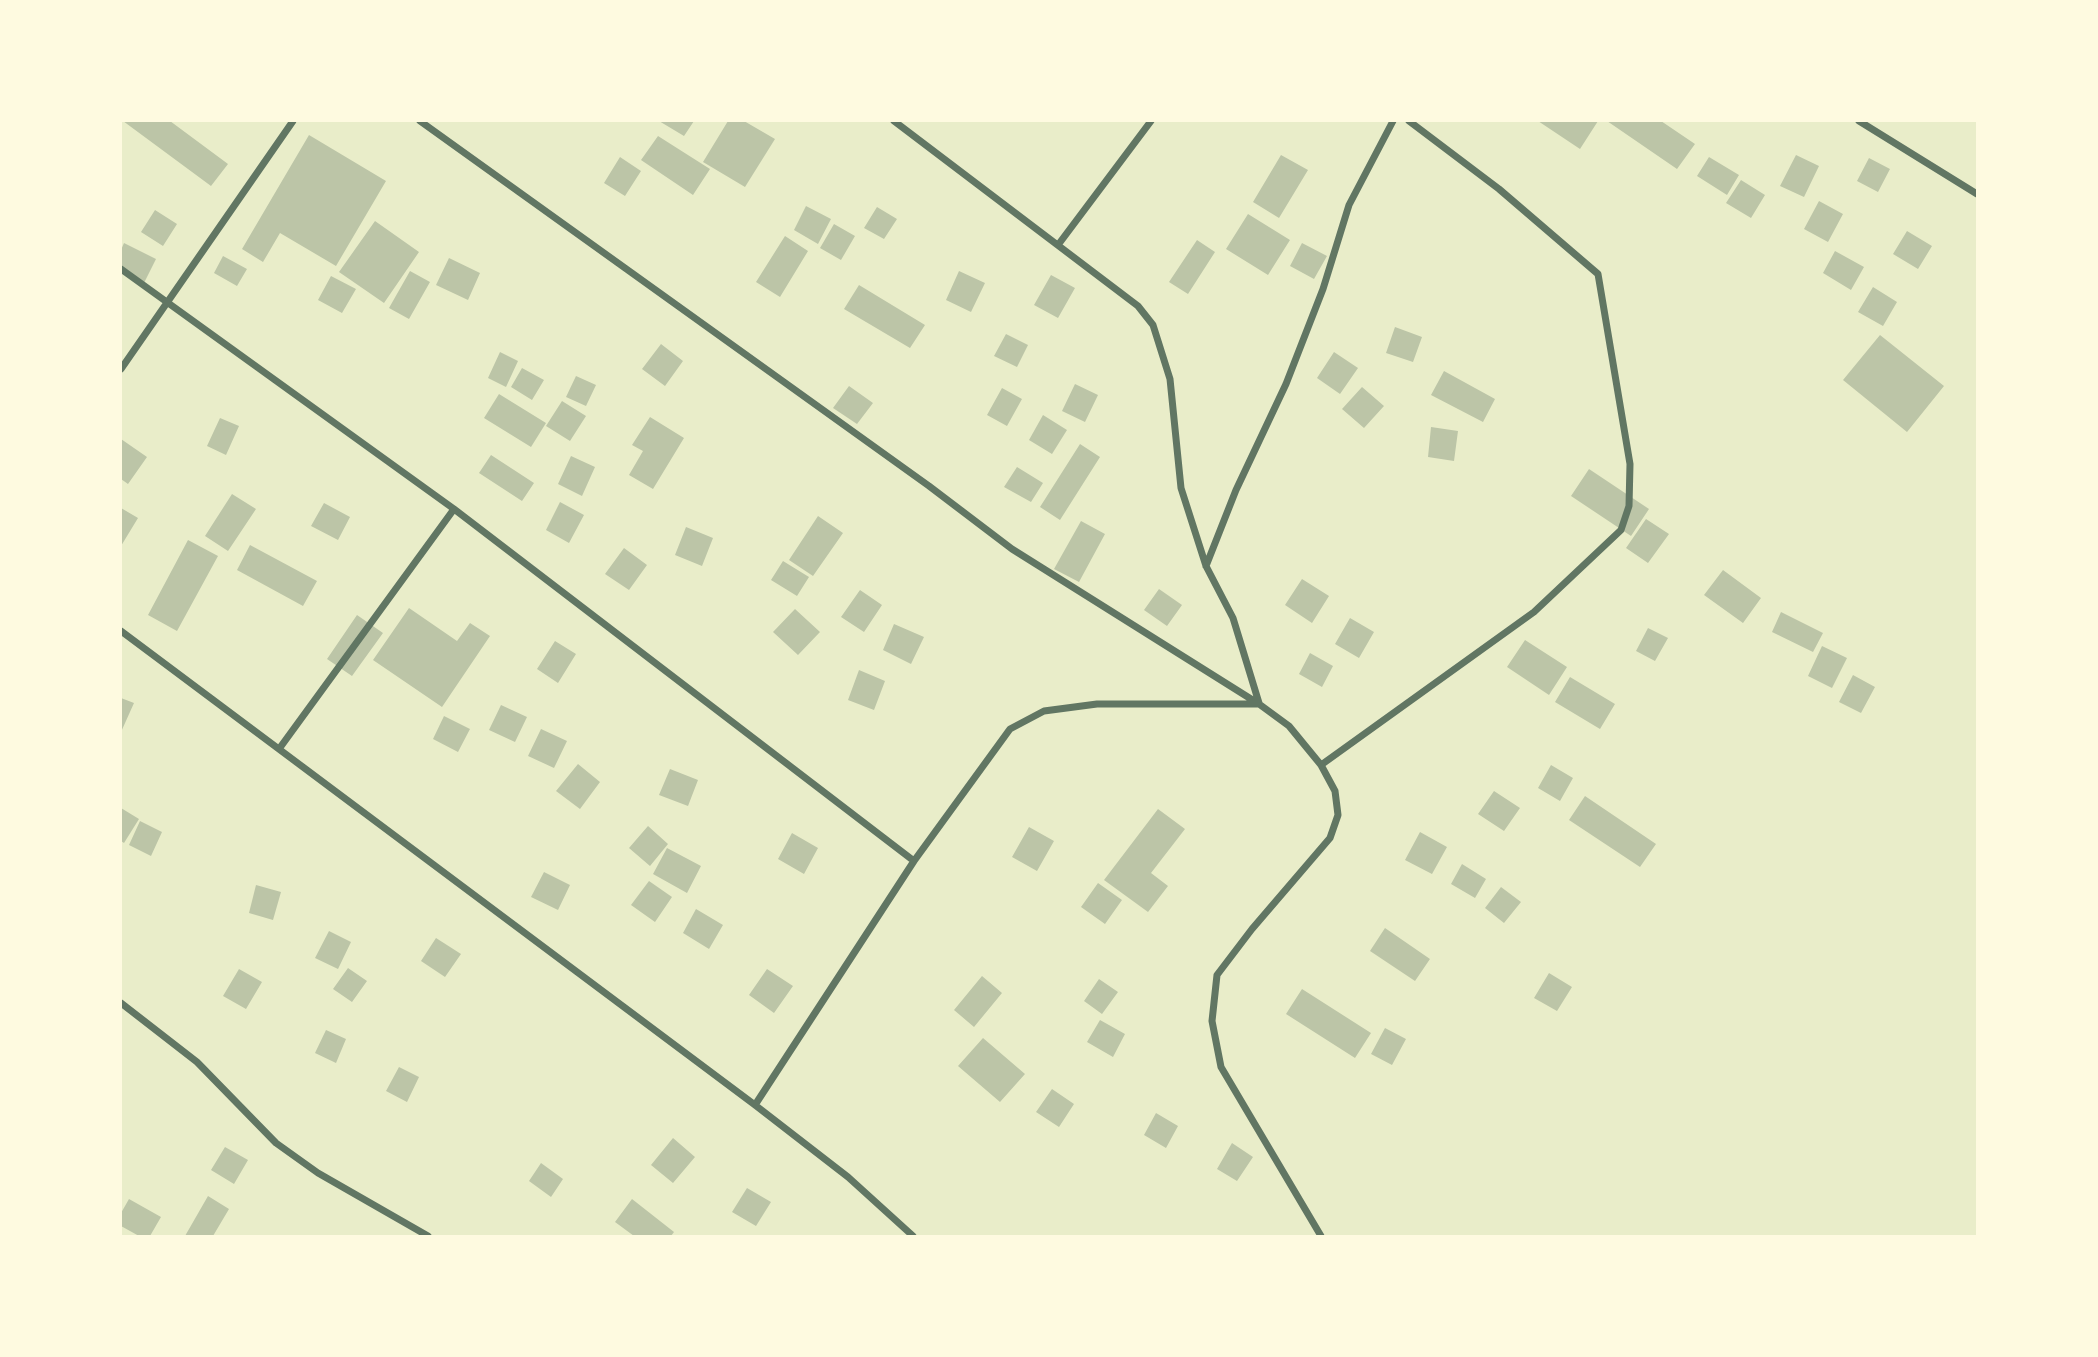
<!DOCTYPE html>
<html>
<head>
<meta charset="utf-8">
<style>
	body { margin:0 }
	#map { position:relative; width:2098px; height:1357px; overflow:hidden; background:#e9edc9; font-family:"Roboto Condensed",sans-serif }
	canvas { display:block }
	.frame { position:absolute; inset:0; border:122px solid #fefae0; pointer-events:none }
</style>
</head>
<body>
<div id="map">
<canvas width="2098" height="1357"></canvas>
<div class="frame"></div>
</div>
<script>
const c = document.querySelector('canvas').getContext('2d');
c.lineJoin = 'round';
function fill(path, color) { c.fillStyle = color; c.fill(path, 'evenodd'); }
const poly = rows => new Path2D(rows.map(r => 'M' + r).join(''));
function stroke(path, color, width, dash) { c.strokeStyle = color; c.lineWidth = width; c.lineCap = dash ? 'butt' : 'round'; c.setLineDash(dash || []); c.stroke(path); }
const building = poly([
	[123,121,170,121,228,164,211,186],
	[659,121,694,121,684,136],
	[728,121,744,121,775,139,745,187,703,162],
	[1538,121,1598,121,1580,149],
	[1607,121,1661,121,1695,144,1677,169],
	[309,135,386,181,336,266,280,233,263,262,242,249],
	[658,136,710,169,693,195,641,160],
	[1281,155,1308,170,1279,218,1253,202],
	[1796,155,1819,166,1804,197,1780,186],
	[620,157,641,171,625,196,604,183],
	[1709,157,1739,175,1727,195,1697,176],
	[1869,158,1890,169,1878,192,1857,181],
	[1741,180,1765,195,1751,218,1726,203],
	[1819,201,1843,214,1828,242,1804,229],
	[806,206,831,219,818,244,794,230],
	[877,207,897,219,884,239,864,228],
	[155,210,177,224,163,246,141,232],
	[1248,214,1290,240,1268,275,1226,249],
	[375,221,419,252,384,303,339,272],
	[834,224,855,236,841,260,820,248],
	[1907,231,1932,246,1918,269,1893,254],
	[785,236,808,251,780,297,756,282],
	[1197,240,1215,252,1188,294,1169,282],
	[124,243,156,259,144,283,121,271,121,250],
	[1302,243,1327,256,1314,279,1290,266],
	[1835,251,1864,267,1851,290,1823,273],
	[223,256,247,269,237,286,214,273],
	[449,258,480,273,468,300,436,285],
	[410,271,430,282,409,319,389,308],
	[959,271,985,283,971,312,946,300],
	[1051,275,1075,288,1058,318,1034,305],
	[331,276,356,289,342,313,318,300],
	[859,285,925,325,910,348,844,309],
	[1873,287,1897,302,1883,326,1858,312],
	[1395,327,1422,337,1413,362,1386,353],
	[1006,334,1028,345,1017,367,994,356],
	[1880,335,1944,386,1907,432,1843,380],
	[661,344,683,361,665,386,642,369],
	[500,352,518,361,506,387,488,378],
	[1334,352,1358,368,1340,394,1317,378],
	[522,368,544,380,532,400,511,387],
	[1444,371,1495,399,1483,422,1431,395],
	[576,376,596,385,586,406,566,397],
	[1075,384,1098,395,1085,422,1062,411],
	[849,386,873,403,857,424,833,408],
	[1362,387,1384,406,1364,428,1342,409],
	[1002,388,1022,399,1007,426,987,415],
	[499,394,546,423,531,447,484,418],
	[562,401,586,416,570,441,546,426],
	[1043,415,1067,430,1052,454,1029,440],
	[650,417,684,438,653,489,629,475,643,451,632,445],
	[220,418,239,426,226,455,207,446],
	[1431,427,1458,431,1454,461,1428,457],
	[121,439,147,457,128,484,121,479],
	[1080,444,1100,457,1060,520,1040,507],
	[491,455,534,483,522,501,479,473],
	[571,456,595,467,582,496,558,484],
	[1017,467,1043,483,1031,502,1004,487],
	[1589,469,1649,509,1631,536,1571,496],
	[232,494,256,509,228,551,205,536],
	[560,502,584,515,569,543,546,530],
	[324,503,350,517,338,540,311,526],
	[121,508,138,518,121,546],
	[818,516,843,533,813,576,789,560],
	[1646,519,1669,534,1648,563,1626,548],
	[1081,521,1105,534,1079,582,1054,569],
	[686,527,713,538,702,566,675,555],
	[188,540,218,556,177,631,148,615],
	[250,545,317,581,303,606,237,570],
	[624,548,647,565,629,590,605,574],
	[783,561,809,577,797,596,771,580],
	[1723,570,1761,598,1743,623,1704,595],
	[1302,579,1329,596,1312,623,1285,605],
	[1159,589,1182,605,1167,626,1144,610],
	[860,590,882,605,864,632,841,617],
	[409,608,457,641,470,623,490,636,442,707,373,660],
	[795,609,820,632,798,655,773,632],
	[1781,612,1823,633,1813,652,1772,632],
	[357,615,383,633,352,676,327,659],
	[1350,618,1374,632,1359,658,1335,644],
	[894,624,924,637,911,664,883,650],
	[1648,628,1668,638,1655,661,1636,651],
	[1525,640,1567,667,1549,695,1507,667],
	[555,641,576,654,558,683,537,669],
	[1822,646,1847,658,1832,688,1808,676],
	[1310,653,1333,666,1322,687,1299,674],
	[859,670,885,681,874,710,848,700],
	[1853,675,1875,687,1861,713,1839,702],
	[1570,677,1615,704,1600,729,1555,702],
	[121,698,134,703,121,732],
	[501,705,527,717,515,742,489,730],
	[444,716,470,729,458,752,433,739],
	[541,729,567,741,554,768,528,756],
	[578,764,600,782,580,809,556,791],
	[1551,765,1573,778,1560,801,1538,788],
	[670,769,698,780,688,806,659,795],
	[1494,791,1520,808,1504,831,1478,814],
	[1585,796,1656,844,1640,867,1569,820],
	[121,808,139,819,124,843,121,841],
	[1158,809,1185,829,1151,873,1168,886,1148,912,1104,880],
	[140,821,162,832,151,856,129,845],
	[648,826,668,844,650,866,629,848],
	[1029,827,1054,841,1037,871,1012,857],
	[1420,832,1447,847,1432,874,1405,860],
	[792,833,818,848,804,874,778,859],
	[667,848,701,866,687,893,653,874],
	[1462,864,1486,879,1475,898,1451,884],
	[544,872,570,885,558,910,531,897],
	[649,881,672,897,655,922,631,905],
	[1098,883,1122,900,1105,924,1081,907],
	[256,885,281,892,273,920,249,913],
	[1501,887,1521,902,1504,923,1485,908],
	[696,909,723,925,709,949,683,933],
	[1385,928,1430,959,1415,981,1370,951],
	[329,931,351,942,338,969,315,958],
	[436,938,461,954,445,977,421,961],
	[348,968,367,981,352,1002,333,989],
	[239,969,262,982,246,1009,223,996],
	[767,969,793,986,774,1013,749,995],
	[1549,973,1572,987,1557,1011,1534,998],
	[982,976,1002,993,974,1027,954,1010],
	[1099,979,1118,992,1102,1014,1084,1001],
	[1302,989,1371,1033,1355,1058,1286,1014],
	[1100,1020,1125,1034,1113,1057,1087,1042],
	[1385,1028,1406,1039,1392,1065,1371,1054],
	[326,1030,346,1039,336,1063,315,1053],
	[983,1038,1025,1074,1000,1102,958,1066],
	[399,1067,419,1077,407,1102,386,1091],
	[1052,1089,1074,1104,1059,1127,1036,1112],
	[1156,1113,1178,1126,1166,1148,1144,1135],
	[673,1138,695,1157,673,1183,651,1165],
	[1232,1143,1253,1157,1237,1181,1217,1169],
	[225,1147,248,1160,234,1184,211,1170],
	[541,1163,563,1179,551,1197,529,1181],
	[747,1188,771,1202,756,1226,732,1212],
	[208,1196,229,1209,213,1236,185,1236],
	[129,1199,161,1217,150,1236,139,1236,121,1226,121,1213],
	[632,1199,674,1232,671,1236,634,1236,615,1222]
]);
const minor = poly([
	[420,121,929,486,1012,549,1259,704,1289,726,1321,765,1335,791,1338,815,1330,838,1252,929,1217,975,1212,1021,1221,1067,1321,1236],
	[894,121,1138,306,1153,325,1170,379,1181,488,1206,566,1233,618,1259,703],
	[1859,121,1977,194],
	[1058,245,1151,121],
	[121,269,454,509,914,861],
	[121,369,293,121],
	[1206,566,1236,490,1286,384,1323,289,1349,205,1393,121],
	[121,631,755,1105,848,1177,913,1236],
	[279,749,454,509],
	[1321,765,1534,612,1621,530,1629,506,1630,464,1598,274,1499,189,1409,121],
	[121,1003,197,1062,276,1143,318,1173,428,1236],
	[755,1105,914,861,1010,729,1044,711,1097,704,1258,704]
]);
fill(building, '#bcc5a7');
stroke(minor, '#617663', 7);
</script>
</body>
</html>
